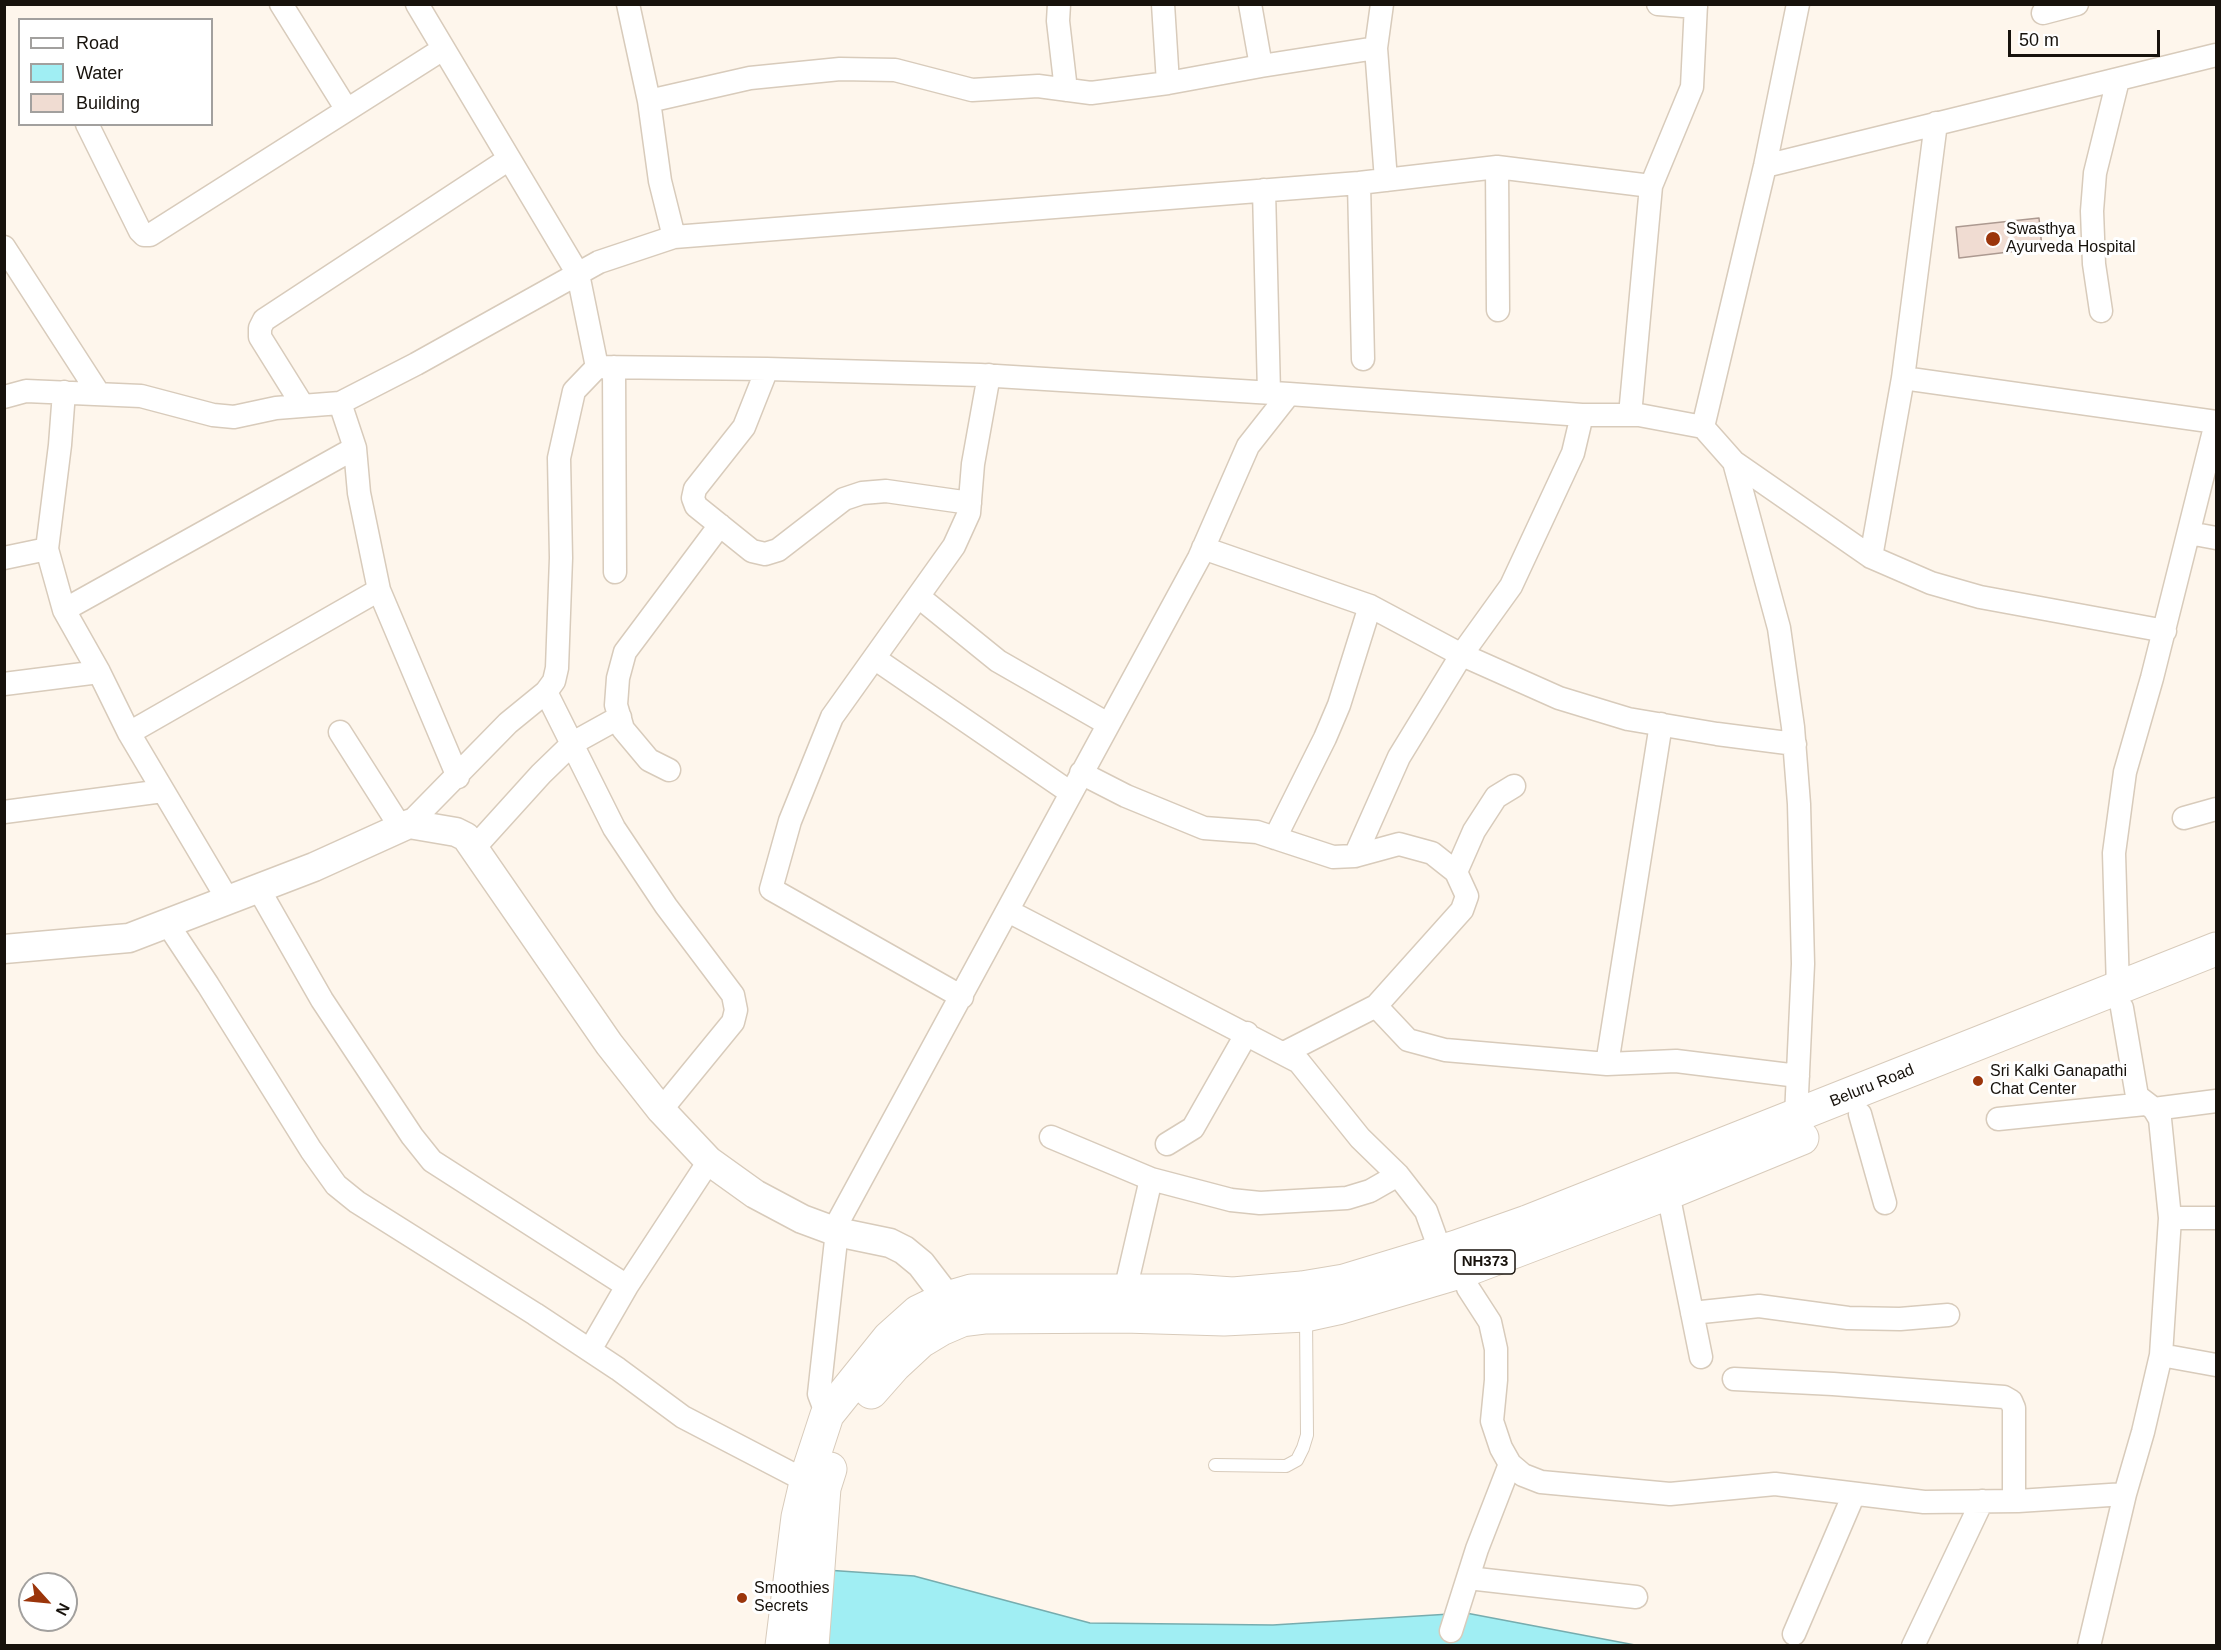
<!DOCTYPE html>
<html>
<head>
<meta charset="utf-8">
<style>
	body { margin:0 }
	#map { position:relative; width:2221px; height:1650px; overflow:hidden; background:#fef6ec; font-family:Helvetica,sans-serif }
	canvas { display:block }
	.frame { position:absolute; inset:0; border:6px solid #17120c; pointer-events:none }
	.legend { position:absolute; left:18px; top:18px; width:195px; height:108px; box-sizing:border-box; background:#fff; border:2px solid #a2a09e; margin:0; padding:8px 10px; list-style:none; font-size:18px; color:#17120c }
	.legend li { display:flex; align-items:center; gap:12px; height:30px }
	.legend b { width:30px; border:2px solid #a2a09e }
	.north { position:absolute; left:18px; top:1572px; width:60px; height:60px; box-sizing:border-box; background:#fff; border:2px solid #a2a09e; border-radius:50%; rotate:117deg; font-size:16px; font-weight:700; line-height:24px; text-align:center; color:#17120c }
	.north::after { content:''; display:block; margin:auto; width:21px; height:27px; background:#9b350b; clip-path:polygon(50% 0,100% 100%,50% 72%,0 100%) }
	.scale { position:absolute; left:2008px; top:30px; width:152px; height:27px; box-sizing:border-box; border:3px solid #17120c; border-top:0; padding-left:8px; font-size:18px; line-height:21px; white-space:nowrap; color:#17120c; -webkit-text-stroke:4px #fff; paint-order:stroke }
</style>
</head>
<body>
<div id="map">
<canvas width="2221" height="1650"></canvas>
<div class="frame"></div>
<ul class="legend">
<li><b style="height:8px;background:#fff"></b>Road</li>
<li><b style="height:16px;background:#a0eef3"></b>Water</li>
<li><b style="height:16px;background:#f0dcd2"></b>Building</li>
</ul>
<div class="north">N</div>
<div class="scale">50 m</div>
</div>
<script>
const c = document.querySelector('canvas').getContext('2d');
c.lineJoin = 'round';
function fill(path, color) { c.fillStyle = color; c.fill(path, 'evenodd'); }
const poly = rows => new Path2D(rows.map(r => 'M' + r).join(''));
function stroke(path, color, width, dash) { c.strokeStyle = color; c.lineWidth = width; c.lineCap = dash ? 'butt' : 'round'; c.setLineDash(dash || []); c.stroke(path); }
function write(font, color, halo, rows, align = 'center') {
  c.font = font + ' Helvetica,sans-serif'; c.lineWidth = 6; c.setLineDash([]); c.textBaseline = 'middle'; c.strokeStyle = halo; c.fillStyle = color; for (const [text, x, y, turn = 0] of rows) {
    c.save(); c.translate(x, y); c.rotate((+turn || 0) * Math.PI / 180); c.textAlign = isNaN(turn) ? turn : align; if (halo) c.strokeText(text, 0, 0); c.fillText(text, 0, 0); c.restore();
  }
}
const water = poly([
	[826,1570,914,1576,1090,1623,1273,1625,1466,1613,1635,1645,827,1645,826,1570]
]);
const building = poly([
	[2039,218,2042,248,1959,258,1956,227,2039,218]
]);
const service = poly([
	[1215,1465,1286,1466,1297,1460,1303,1448,1307,1435,1306,1316]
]);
const minor = poly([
	[281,4,347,110],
	[417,4,578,274,597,367],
	[628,4,649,101,660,181,674,237],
	[1059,4,1058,21,1066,90],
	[1163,4,1168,83],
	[1250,4,1261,66],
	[1382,4,1376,48,1386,180],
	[1658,4,1696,7],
	[2043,13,2077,4],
	[649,101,750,78,840,69,895,70,972,90,1038,86,1091,93,1168,83,1261,66,1376,48],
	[87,124,140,231,144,235,150,235,443,49],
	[1765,166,2216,55],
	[1497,167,1498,310],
	[1359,183,1363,359],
	[1264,190,1269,393],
	[4,247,99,394],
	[2101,311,2094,264,2092,211,2095,173,2118,80],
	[614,367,615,572],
	[767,369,744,427,695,489,693,498,696,506,752,551,765,554,778,550,844,499,862,493,886,491,970,503],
	[1903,378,2216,422],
	[4,397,26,391,141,396,213,415,234,417,276,408,340,403,416,364,599,262,674,237,1359,183,1497,167,1651,186],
	[340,403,355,448,359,493,379,590,458,777],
	[303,406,260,337,260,328,264,320,509,159],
	[1630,415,1651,186,1692,87,1696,4],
	[1703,427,1765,166,1798,4],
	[1734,462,1779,628,1793,727,1799,804,1803,964,1796,1116],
	[2189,533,2216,538],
	[1203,548,1370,606,1458,653,1559,698,1628,719,1717,734,1795,744],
	[47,549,60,445,64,392],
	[1871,557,1903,378,1936,123],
	[4,558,47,549,64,610,99,672,129,733,228,900],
	[919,597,998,661,1108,724],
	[64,610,355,448],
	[874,658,1071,793],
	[4,684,99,672],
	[546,692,614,828,666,906,733,995,736,1010,733,1022,661,1110],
	[340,732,401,828],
	[129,733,379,590],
	[669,770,649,760,623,729,616,705,618,678,625,652,720,525],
	[1081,773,1126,796,1204,828,1257,832,1333,857,1355,856,1399,844,1432,853,1456,872,1467,896,1462,910,1376,1006,1284,1053],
	[4,812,163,791],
	[2184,818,2216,809],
	[409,824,508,723,546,692,554,681,557,668,561,558,559,458,574,391,597,367,767,369,980,375,1289,394],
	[1275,838,1325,738,1339,705,1370,606],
	[474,848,541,774,573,743,620,717],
	[1355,856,1399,757,1462,654,1511,586,1573,453,1582,415],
	[1456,872,1474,831,1496,797,1514,786],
	[258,888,322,1000,412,1136,432,1161,627,1286],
	[1008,911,1299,1062,1360,1138,1398,1175,1426,1211,1440,1250],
	[167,923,208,985,311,1150,336,1185,357,1202,535,1314,618,1369,683,1417,806,1481],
	[2118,989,2114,853,2125,772,2152,678,2216,423],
	[962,997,771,889,790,821,832,717,954,546,969,513,973,464,989,375],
	[1376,1006,1408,1040,1445,1050,1607,1064,1676,1061,1798,1076],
	[1607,1064,1661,724],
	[2154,1109,2216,1101],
	[1860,1114,1885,1203],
	[1998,1119,2145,1104],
	[1051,1137,1151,1179,1231,1200,1260,1203,1347,1198,1370,1191,1398,1175],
	[1167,1144,1193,1128,1247,1033],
	[1668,1193,1701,1357],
	[2170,1218,2216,1218],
	[1463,1271,1468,1288,1490,1322,1496,1349,1496,1380,1492,1421,1501,1448,1510,1464,1523,1475,1541,1482,1670,1494,1775,1484,1924,1502,2018,1501,2125,1494,2143,1432,2161,1355,2170,1218,2160,1119,2154,1109,2137,1096,2122,1008],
	[1125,1291,1151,1179],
	[1692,1313,1759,1306,1848,1318,1900,1319,1948,1315],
	[590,1350,627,1286,709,1161],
	[2161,1355,2216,1365],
	[1734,1379,1833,1384,2004,1397,2011,1401,2014,1408,2014,1501],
	[827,1415,819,1394,838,1222,1199,558,1248,446,1289,394,1582,415,1639,415,1703,427,1734,462,1871,557,1931,583,1980,597,2165,631],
	[1468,1578,1636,1597],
	[1451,1631,1477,1549,1510,1464],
	[1794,1634,1854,1494],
	[1913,1646,1982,1501],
	[2089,1646,2125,1494]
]);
const tertiary = poly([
	[4,949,129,938,314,867,409,824,456,832,466,837,609,1044,661,1110,709,1161,755,1194,802,1219,837,1232,890,1243,904,1250,921,1264,947,1298]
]);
const trunk = poly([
	[871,1392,894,1366,921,1341,941,1329,962,1320,986,1317,1124,1316,1224,1319,1306,1315,1338,1308,1463,1271,1668,1193,1802,1138],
	[782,1646,798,1517,809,1470,827,1415,889,1338,918,1312,947,1298,971,1291,1189,1291,1233,1294,1302,1288,1344,1281,1456,1247,1527,1222,2216,949],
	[812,1646,824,1488,830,1469]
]);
const markers = [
	[1993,239,8,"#9b350b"],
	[1978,1081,6,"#9b350b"],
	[742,1598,6,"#9b350b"]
];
const shields = [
	[1485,1262,60]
];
const shieldNames = [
	["NH373",1485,1262]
];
const poiNames = [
	["Swasthya",2006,230],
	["Ayurveda Hospital",2006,248],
	["Sri Kalki Ganapathi",1990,1072],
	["Chat Center",1990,1090],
	["Smoothies",754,1589],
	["Secrets",754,1607]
];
const streetNames = [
	["Beluru Road",1872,1086,-22]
];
fill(water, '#a0eef3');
stroke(water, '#77acae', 1.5);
fill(building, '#f0dcd2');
stroke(building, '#ac9990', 1.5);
stroke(service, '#d8cbbb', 14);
stroke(minor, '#d8cbbb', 25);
stroke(tertiary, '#d8cbbb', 31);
stroke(trunk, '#d8cbbb', 35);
stroke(service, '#fff', 12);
stroke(minor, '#fff', 22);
stroke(tertiary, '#fff', 28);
stroke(trunk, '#fff', 33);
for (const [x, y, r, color] of markers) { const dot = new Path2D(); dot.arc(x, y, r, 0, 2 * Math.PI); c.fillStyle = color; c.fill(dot); stroke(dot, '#fff', 2); }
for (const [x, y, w] of shields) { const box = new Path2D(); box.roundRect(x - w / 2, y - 12, w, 24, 4.5); c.fillStyle = '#fff'; c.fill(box); stroke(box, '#17120c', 1.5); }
write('bold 15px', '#17120c', null, shieldNames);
write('16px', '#17120c', '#fff', poiNames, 'left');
write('16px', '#17120c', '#fff', streetNames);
</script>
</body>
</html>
